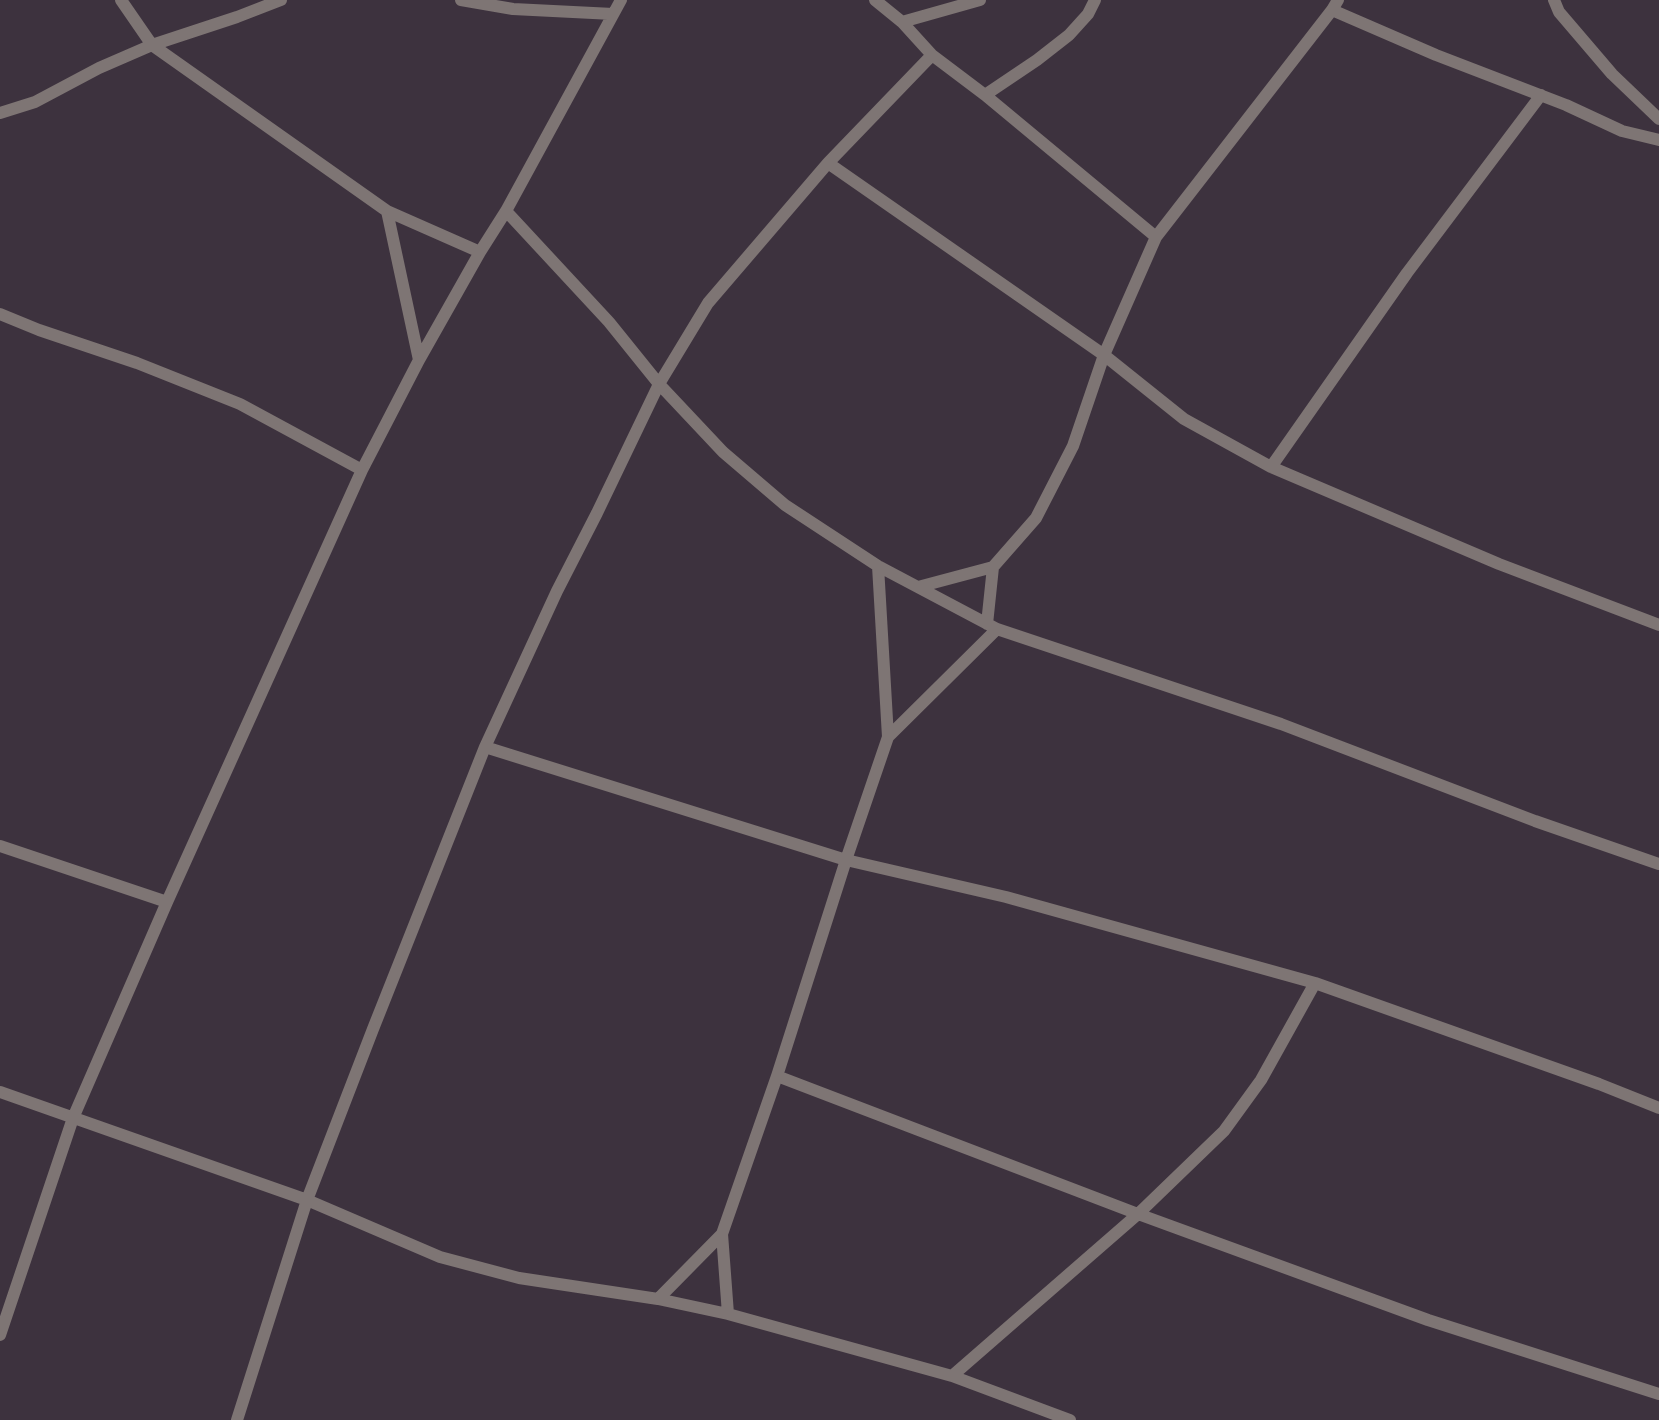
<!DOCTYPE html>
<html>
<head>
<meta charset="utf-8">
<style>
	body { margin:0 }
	canvas { display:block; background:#3d323e }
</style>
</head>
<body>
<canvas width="1659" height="1420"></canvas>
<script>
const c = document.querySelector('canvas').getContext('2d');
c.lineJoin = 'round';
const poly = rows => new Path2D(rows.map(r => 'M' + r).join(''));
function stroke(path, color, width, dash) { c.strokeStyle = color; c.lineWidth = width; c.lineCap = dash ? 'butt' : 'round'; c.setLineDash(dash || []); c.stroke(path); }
const minor = poly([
	[121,0,152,45,387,211,480,252],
	[461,0,513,9,613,14],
	[875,0,902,22,932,55,985,95,1156,237],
	[1554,0,1559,12,1612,74,1659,119],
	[1332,10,1436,55,1566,105,1622,131,1659,140],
	[902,22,980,0],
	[985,95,1037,60,1069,35,1088,14,1095,0],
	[0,113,35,102,99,68,152,45,237,17,281,0],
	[828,163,1104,355,1184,419,1271,467,1499,564,1659,625],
	[387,211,419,360],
	[506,211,609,322,659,384,723,452,785,505,878,566,997,629,1281,724,1535,821,1659,864],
	[0,314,39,330,137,363,240,404,362,470],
	[1271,467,1407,273,1541,95],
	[918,587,993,567,1036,518,1073,446,1104,355,1156,237,1332,10,1338,0],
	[987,624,993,567],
	[888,737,997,629],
	[485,747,846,860,1006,897,1315,983,1599,1084,1659,1108],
	[0,846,167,902],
	[777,1076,1138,1214,1428,1320,1659,1394],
	[0,1092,307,1200,440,1257,519,1278,658,1299,728,1314,952,1376,1070,1420],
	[658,1299,722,1234],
	[728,1314,722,1234,777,1076,846,860,888,737,878,566],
	[0,1335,73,1118,167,902,362,470,419,360,480,252,506,211,621,0],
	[952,1376,1138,1214,1224,1131,1261,1080,1315,983],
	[237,1420,307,1200,373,1029,485,747,557,591,597,513,659,384,708,303,828,163,932,55]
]);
stroke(minor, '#7e7574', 12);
</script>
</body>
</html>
